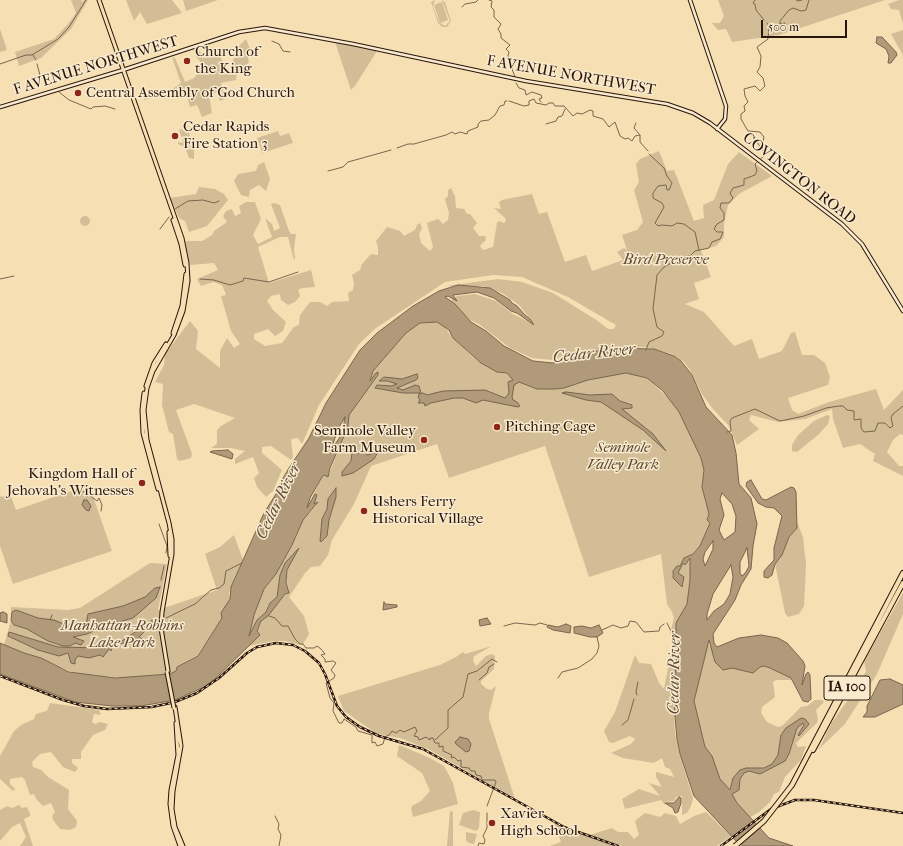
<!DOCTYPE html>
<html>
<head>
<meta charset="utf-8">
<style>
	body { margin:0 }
	#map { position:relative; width:903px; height:846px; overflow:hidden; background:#f6dfb2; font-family:"IM FELL French Canon",serif }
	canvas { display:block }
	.scale { position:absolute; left:761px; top:20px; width:86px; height:18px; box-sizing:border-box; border:2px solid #28150c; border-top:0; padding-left:5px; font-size:12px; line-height:14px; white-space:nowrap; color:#28150c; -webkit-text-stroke:3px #f9eacd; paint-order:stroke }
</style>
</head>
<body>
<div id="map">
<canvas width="903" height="846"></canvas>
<div class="scale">500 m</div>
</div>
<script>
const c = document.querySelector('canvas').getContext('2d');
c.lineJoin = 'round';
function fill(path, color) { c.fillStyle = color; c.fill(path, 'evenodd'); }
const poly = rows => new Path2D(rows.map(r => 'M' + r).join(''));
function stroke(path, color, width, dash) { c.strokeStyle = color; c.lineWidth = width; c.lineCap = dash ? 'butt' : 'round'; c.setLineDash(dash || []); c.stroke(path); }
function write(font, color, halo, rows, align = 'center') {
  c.font = font + ' "IM FELL French Canon",serif'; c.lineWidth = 3; c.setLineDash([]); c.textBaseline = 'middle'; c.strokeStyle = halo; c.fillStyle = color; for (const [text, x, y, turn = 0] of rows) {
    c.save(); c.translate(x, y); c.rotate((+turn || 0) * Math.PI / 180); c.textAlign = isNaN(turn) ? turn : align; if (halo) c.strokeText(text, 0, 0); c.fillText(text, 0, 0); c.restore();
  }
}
const green = poly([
	[71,0,81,0,82,2,84,0,88,0,71,29,41,58,19,66,15,52,54,39,68,24,76,13],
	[126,0,172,0,182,13,147,24,140,12,134,21],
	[183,0,218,0,186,11],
	[435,0,433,6,439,22,445,26,450,21,442,0,445,2,451,21,447,27,442,27,438,23,431,2],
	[718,0,885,0,779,35,732,42,726,29,718,30,712,23,720,23,724,16],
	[899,0,903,0,903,24,899,10,891,9,888,4],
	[442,2,448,20,440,23,434,5],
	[0,29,7,50,0,52],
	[903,30,903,55,891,34],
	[246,39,250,49,247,52,249,62,243,70,237,73,236,80,221,83,225,99,220,101,217,92,209,95,212,113,202,117,197,105,190,107,187,95,177,90,144,100,144,98,171,90,181,83,172,57,175,58,185,82,194,78,199,72,195,66,201,69,202,64,195,55,200,51,202,58,206,58,206,48,211,54,217,49,227,72,235,69,233,59,238,57,240,50,239,46],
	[335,42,377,51,355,86,351,90],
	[179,129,183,130,186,133,189,133,191,140,194,143,194,159,189,158,185,147,178,144,178,142,183,143],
	[278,131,280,136,289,133,293,143,262,153,257,138],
	[659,151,667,171,674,170,694,221,704,218,703,205,714,200,728,164,739,152,772,176,739,194,728,205,724,223,724,237,716,246,701,250,711,277,694,283,699,299,685,304,704,312,734,346,752,339,759,359,782,351,791,333,795,332,802,355,814,355,825,363,830,377,828,385,788,398,792,410,798,414,829,402,876,389,884,410,903,390,903,435,900,434,893,440,887,452,899,466,903,466,903,476,873,461,875,454,860,444,843,448,833,419,832,409,805,419,778,422,751,415,749,420,759,429,737,445,729,426,713,409,702,394,690,370,684,362,672,354,646,347,611,348,583,353,583,350,578,351,552,360,532,358,510,348,479,324,470,320,451,300,457,296,475,294,496,301,513,314,535,325,519,305,502,293,483,286,446,286,498,279,522,282,553,293,598,321,608,329,614,329,616,325,568,297,522,277,493,275,445,282,376,328,359,344,319,405,302,444,298,438,291,439,293,457,291,460,271,446,262,447,262,453,282,470,273,491,266,497,257,487,254,478,259,473,253,457,235,464,235,459,245,451,231,448,211,448,217,444,217,430,221,426,235,418,194,404,176,410,192,454,191,458,180,461,177,459,173,434,169,432,162,405,163,384,155,382,164,365,165,354,190,321,198,331,196,349,220,368,220,351,227,338,234,348,240,344,231,331,221,296,226,295,222,285,213,282,201,286,197,279,218,270,214,263,190,265,185,241,202,241,212,235,214,231,227,222,223,216,226,211,232,209,235,216,241,213,239,206,246,202,255,202,261,219,253,235,258,244,272,237,265,218,272,224,274,231,280,228,271,204,274,203,280,205,289,231,291,234,296,234,294,249,295,259,294,260,288,237,280,237,258,247,269,283,311,270,315,287,302,288,298,290,300,296,295,302,288,305,281,300,280,294,271,296,267,301,273,310,286,322,283,331,275,336,268,329,254,334,254,339,265,346,282,343,294,327,299,325,300,315,310,302,320,302,327,306,332,302,349,301,348,293,353,290,354,283,352,275,360,270,362,264,371,254,378,255,378,247,376,241,387,227,400,231,404,236,415,230,417,225,420,223,422,228,419,234,421,243,430,251,433,247,427,223,438,219,443,224,448,220,449,213,445,199,448,196,448,190,451,188,455,196,456,208,464,209,467,214,470,214,477,223,473,228,479,236,485,236,486,240,480,246,483,250,493,247,497,223,499,221,504,223,506,221,505,218,494,208,501,209,499,202,502,200,532,194,539,214,547,212,565,262,586,255,592,271,623,260,617,252,624,248,627,250,622,235,637,230,643,222,634,190,639,182,636,164,640,159],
	[264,162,270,179,266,191,259,185,250,190,249,197,241,195,234,181,238,174,256,171,258,165],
	[199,187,215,189,224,194,228,200,207,226,189,232,185,221,179,218,170,198,196,194],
	'80 221a5 5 0 1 1 10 0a5 5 0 1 1-10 0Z',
	[428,321,437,322,445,327,451,336,473,357,489,368,507,373,526,385,537,389,564,388,588,380,626,373,647,378,668,398,681,415,701,458,705,473,702,487,709,514,707,520,710,522,700,546,693,554,684,559,679,566,673,571,672,576,682,586,677,573,683,563,686,563,690,558,690,580,687,604,679,619,676,632,677,644,670,634,674,618,672,612,667,604,661,554,589,577,545,446,449,478,437,444,371,466,354,504,332,540,328,555,320,566,311,567,305,573,289,597,304,616,309,634,303,644,300,645,285,641,274,641,248,646,260,635,257,631,261,621,289,591,286,577,288,567,283,567,277,597,270,603,266,612,257,620,249,637,254,615,264,589,271,581,292,545,303,520,316,506,314,505,314,498,307,508,322,477,329,474,348,427,349,415,378,375,371,378,370,381,373,371,406,333,420,323],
	[827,415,830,416,828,424,818,435,797,452,792,451,792,445,798,435,814,421],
	[89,485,112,551,13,584,0,546,0,495,1,497,10,494,16,510],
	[797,522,803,537,806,564,804,606,799,614,788,617,785,613,775,564,783,551,789,537,797,528],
	[234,535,243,560,235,577,229,593,230,599,222,618,198,655,177,667,176,671,173,673,164,675,124,678,78,674,4,645,11,620,11,607,68,610,80,608,150,563,167,564,158,610,217,590,205,554,220,547],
	[903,593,903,614,877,674,845,724,819,749,831,724,861,681,866,671,864,661],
	[703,640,722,656,780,660,792,680,776,680,773,682,775,697,762,707,761,713,767,722,778,727,782,726,801,707,807,706,815,700,822,700,824,702,816,710,818,719,817,723,796,743,798,747,806,746,801,760,785,777,779,792,774,794,770,802,759,812,747,819,711,768,695,725,691,683],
	[492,646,474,656,473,661,476,666,486,656,492,654,495,656,494,669,481,681,481,684,487,689,491,690,496,686,489,713,489,719,515,799,430,750,400,738,377,734,344,711,338,696,440,665,456,657,463,652,465,654],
	[672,646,676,654,673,702,675,733,680,756,693,798,691,806,687,813,682,815,682,796,676,797,674,801,665,802,665,805,661,800,625,809,622,799,639,789,660,796,649,783,662,787,656,777,656,772,674,777,670,769,665,767,662,758,654,763,623,758,611,753,631,744,635,739,630,736,613,743,609,742,604,731,615,712,635,655,639,663,651,664,659,683,664,689],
	[50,703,99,710,101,715,94,714,92,722,95,724,100,722,108,724,105,730,93,735,81,752,81,759,72,759,72,763,78,768,75,772,63,767,51,752,40,754,32,762,33,767,41,770,48,777,69,790,68,809,77,821,76,827,70,830,60,829,53,820,52,816,55,812,51,803,43,806,37,800,34,794,30,795,25,780,22,777,10,779,10,784,15,789,13,791,0,779,0,756,14,731,21,725,34,719,36,714,47,711],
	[399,745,430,758,444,766,453,783,458,804,413,817,411,809,412,806,421,801,430,791,422,773,397,756],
	[19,805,22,808,27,807,30,814,30,816,24,819,33,846,20,846,26,837,20,823,12,827,0,841,0,810,7,806,12,808],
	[473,810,480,812,479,828,476,831,459,825,463,813],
	[450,811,453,812,453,846,447,846],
	[706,812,731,836,717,846,622,846,590,835,612,828,618,832,628,832,634,839,639,835,635,821,645,813,660,817,665,813,676,816,680,824,694,816],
	[554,822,578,833,618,846,550,846,561,842],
	[466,832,477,834,474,844,469,843,466,840]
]);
const water = poly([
	[877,37,882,37,896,52,897,55,891,63,888,63,889,56,886,49,876,43,877,37],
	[458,285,490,288,510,300,512,303,517,306,524,314,531,320,534,325,517,313,511,311,494,298,477,292,453,295,457,301,448,296,445,297,455,304,471,322,486,331,504,346,533,361,553,363,567,356,615,348,654,349,674,356,681,361,692,375,706,407,732,435,736,453,739,484,751,498,757,524,753,546,751,569,741,585,735,600,713,634,714,643,717,647,739,638,761,635,778,638,787,643,803,661,805,666,802,685,806,674,808,672,810,675,811,699,808,702,803,701,791,678,770,668,764,666,760,667,753,673,732,668,723,670,715,662,709,640,694,701,705,747,712,756,720,779,730,790,733,778,740,770,746,768,764,768,772,764,778,755,781,735,786,728,801,718,805,719,809,724,799,736,798,735,804,725,803,723,797,728,789,754,785,761,760,774,749,771,744,773,740,779,739,790,732,794,737,803,769,838,793,846,743,846,736,841,694,796,680,754,677,739,673,695,677,655,676,632,676,623,687,604,690,580,690,558,685,565,683,563,678,573,684,577,682,587,673,578,673,571,677,566,680,566,684,558,693,554,700,546,710,523,707,520,709,514,702,487,704,470,701,458,679,412,663,391,647,378,626,373,588,380,564,388,556,389,537,389,519,382,514,385,512,397,513,400,517,402,520,406,518,407,483,400,476,403,463,398,454,398,431,403,425,406,424,403,418,403,420,400,418,397,419,394,423,393,427,395,443,391,485,390,505,398,509,393,508,382,513,380,507,373,497,372,481,363,453,338,449,330,437,322,420,323,406,333,373,371,370,381,376,373,378,372,378,375,349,415,348,427,330,468,328,477,324,475,322,477,310,498,307,508,315,494,317,495,314,504,318,502,303,520,292,545,276,574,264,589,254,615,249,636,257,620,266,612,270,603,277,597,280,575,285,563,299,548,287,570,286,582,289,593,285,594,268,616,261,621,257,631,260,635,216,678,204,687,175,700,141,706,112,706,75,702,0,674,0,643,24,653,41,658,69,672,115,678,170,674,176,671,177,667,198,656,222,618,221,613,230,599,231,587,264,513,281,486,283,478,289,468,309,438,326,403,360,350,377,333,413,306,439,291,458,285],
	[345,417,342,434,331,450,338,429,345,417],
	[722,493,732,504,736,516,735,532,724,540,719,530,724,515,720,499,722,493],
	[713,541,713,549,705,566,703,559,705,552,713,541],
	[747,548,749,566,746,572,742,576,740,573,740,562,747,548],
	[731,565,733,577,730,594,724,604,714,611,707,620,707,614,713,594,731,565],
	[417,374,418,378,416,380,397,388,403,390,415,385,419,386,421,393,403,393,375,388,377,385,391,386,397,384,387,381,379,381,384,377,402,379,417,374],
	[566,392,590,395,612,394,620,401,632,405,632,408,622,409,653,434,666,451,643,430,601,402,586,400,562,393,566,392],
	[368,446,365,453,367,455,378,452,374,459,353,473,342,476,342,472,351,461,352,453,356,450,357,454,368,446],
	[228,450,233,454,232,459,210,452,212,451,228,450],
	[751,480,762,499,766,500,791,487,794,488,796,492,797,528,789,537,782,555,775,564,772,575,768,578,764,577,764,571,774,560,774,548,782,516,774,508,766,507,758,503,746,486,747,482,751,480],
	[336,488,336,497,329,520,327,536,321,542,320,541,322,519,327,509,328,499,336,488],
	[84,500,87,500,91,506,89,511,86,510,82,505,84,500],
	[160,587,156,598,133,618,105,626,87,634,73,637,84,641,81,645,75,643,70,646,63,646,48,641,27,629,14,625,11,620,12,612,16,610,38,618,54,620,66,625,86,625,88,614,123,606,145,597,155,588,160,587],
	[384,602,385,604,397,605,397,607,383,610,384,602],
	[3,612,7,614,7,623,0,621,0,613,3,612],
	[487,618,491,624,480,626,479,620,487,618],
	[154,619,156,620,154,623,154,630,150,627,145,631,139,637,142,639,137,645,138,640,128,644,121,643,112,647,111,651,109,649,103,657,100,655,89,658,78,656,75,660,75,664,71,663,68,653,59,656,38,650,8,636,9,632,58,647,104,648,122,641,154,619],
	[566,624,571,626,570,633,553,630,547,627,548,625,558,627,566,624],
	[599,625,603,633,597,637,590,637,574,633,574,627,582,626,591,628,599,625],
	[890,679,903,685,903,704,875,717,863,717,867,712,867,706,880,680,890,679],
	[460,737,468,739,471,744,469,751,466,752,456,744,455,742,460,737],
	[679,797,681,798,681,803,678,812,675,813,673,808,665,803,674,803,679,797]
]);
const stream = poly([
	[489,0,492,1,491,7,494,10,494,17,501,24,498,29,501,34,501,38,510,45,506,49,509,52,508,56,513,65,512,69,515,77],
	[755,0,753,3,755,4,756,10,764,20],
	[796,0,798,1,802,0],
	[462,7,465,4,476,2,478,0],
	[767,23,770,27],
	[272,41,279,44,283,51,290,52],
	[33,55,36,60],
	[0,64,26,55,32,55,58,39,69,27,86,0],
	[37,64,40,75],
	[516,83,519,88,525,90,526,95,532,92,541,95,542,98,539,99,541,102],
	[59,92,69,100,91,109,93,107,105,106,115,109],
	[509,101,524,106,529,105,529,101,534,99,536,103,546,105,549,103,553,103,555,106,564,106,573,116,577,113,582,114,590,110,593,111,593,116,603,119,609,127,615,122,620,136,625,139,628,138,632,141,635,136,640,135,640,142,648,151],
	[636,123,634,128,640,135],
	[546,124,556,121,558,117,562,116,565,109],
	[397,148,408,144,414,144,446,135,452,132,455,134,460,132,467,134,468,131,478,127,478,124,481,121,489,120,495,115,500,106,504,105,505,101,507,101],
	[649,154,664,168,667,176,672,183,669,190,667,190,666,185,658,186,653,193,653,198,662,203,664,207,655,223,658,226,662,225,672,226,677,223,684,224,695,232,699,250],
	[328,171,343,167,348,162,391,150],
	[175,209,188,201,203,200,214,203,219,201],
	[160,229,169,217],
	[0,279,14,276],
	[200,279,214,280,230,285,243,281,244,278,269,282,298,272],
	[646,350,649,342,662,336,664,332,657,327,653,309,657,275,664,267,671,263,686,256,690,256,695,251,709,248,712,242,720,239,723,232,717,232,714,229,717,224,724,220,724,213,720,208,721,203,729,203,733,198,730,193,733,188,744,185,744,179,755,175,757,171,755,164,764,156,765,154,757,142,763,141,764,137,760,132,748,131,741,119,741,114,745,111,744,106,748,102,745,96,744,89,755,86,760,91,765,86,763,78,757,72,760,67,761,56,757,47,768,39,769,27,774,26,777,29,783,26,785,23,780,24,780,21,789,10,793,8,801,11,806,10,809,0],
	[727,432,731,431,730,421,732,418,755,409,780,421,804,416,826,408,839,406,843,406,847,410,854,411,854,420,861,419,861,428,864,432,875,431,878,423,885,423,890,428,893,426,891,418,893,414,903,406],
	[80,489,87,494,87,497,89,495,97,501,99,498,102,505,101,511],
	[159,524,167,546,166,553],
	[161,580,164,566],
	[269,616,275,618,282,626,288,626,295,639,300,644,303,644,306,648,314,648,317,646,321,649,325,654,321,655,325,659,325,662,333,661,336,663,331,670,335,675,334,678,326,683,330,698,334,703,333,711,339,723,342,723,344,719,356,727,358,731,372,735,372,743,375,742,377,746,383,744,385,737,389,735,392,731,396,733,400,730,404,732,415,727,417,731,414,736,418,737,419,740,426,737,430,740,430,738,433,738,435,743,439,743,439,747,443,746,443,751,452,755,451,758,454,757,458,761,461,760,461,767,469,768,471,771,475,771,476,775,481,776,482,780,495,780,496,782,487,806],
	[166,618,195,604,211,590,219,588,224,584,226,571,242,563],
	[50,620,52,615],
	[667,623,673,635,676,637],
	[504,626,515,623,535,625,540,623,547,625],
	[602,630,613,625,621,628,628,626,630,621,636,622,644,632,659,631,660,627,664,624],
	[558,678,562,672,578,668,592,659,597,653,599,646,597,637],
	[479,680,487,673,489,667,494,664],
	[637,695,636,692,638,682],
	[622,725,628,720,634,699],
	[435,740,448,728,448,710,463,697,468,674,477,671,492,659,497,662],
	[275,816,279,824,278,829,281,835,279,846],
	[478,846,479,843,484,844,485,840,483,836,487,828,487,813]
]);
const secondary = poly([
	[690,0,726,106,725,119,717,129],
	[0,107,123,70,239,32,265,28,353,44,526,81,667,104,693,113,710,123,842,224,862,244,903,311]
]);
const primary = poly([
	[99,0,182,238,187,263,188,281,183,311,174,335,153,371,147,388,144,410,147,440,169,523,172,539,172,554,162,612,161,628,168,671],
	[173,220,181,244,185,265],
	[173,333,182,306,186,274],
	[146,386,154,363,166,344],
	[144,393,142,410,143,433,158,489],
	[169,532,170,556],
	[175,707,181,746,173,791,172,809,175,827,183,846],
	[176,723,178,755,171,790,170,804,173,826,180,846]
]);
const motorway = poly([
	[813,750,903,583],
	[792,785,903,573]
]);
const rail = poly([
	[0,676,63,700,84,706,107,709,152,707,175,702,197,693,219,678,247,653,257,647,276,643,293,645,305,651,319,663,325,674,337,706,346,717,360,727,379,736,423,749,564,827,618,846],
	[721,846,771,809,795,800,814,800,903,813]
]);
const primaryBridge = poly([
	[167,672,174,708]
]);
const motorwayBridge = poly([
	[735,846,764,821,792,785]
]);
const markers = [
	[187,61,4,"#8f2418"],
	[78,93,4,"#8f2418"],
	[175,136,4,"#8f2418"],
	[497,427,4,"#8f2418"],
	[424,440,4,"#8f2418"],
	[142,483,4,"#8f2418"],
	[364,511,4,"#8f2418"],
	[492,823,4,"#8f2418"]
];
const shields = [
	[847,688,46]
];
const shieldNames = [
	["IA 100",847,688]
];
const poiNames = [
	["Church of",195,52],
	["the King",195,69],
	["Central Assembly of God Church",86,93],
	["Cedar Rapids",183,127],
	["Fire Station 3",183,144],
	["Pitching Cage",505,427],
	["Seminole Valley",416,431,"right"],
	["Farm Museum",416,448,"right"],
	["Kingdom Hall of",134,474,"right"],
	["Jehovah's Witnesses",134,491,"right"],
	["Ushers Ferry",372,502],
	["Historical Village",372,519],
	["Xavier",500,814],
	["High School",500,831]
];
const streetNames = [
	["F AVENUE NORTHWEST",96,66,-17],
	["F AVENUE NORTHWEST",571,76,10],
	["COVINGTON ROAD",799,179,38]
];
const parkNames = [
	["Bird Preserve",666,260],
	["Seminole",623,448],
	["Valley Park",623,465],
	["Manhattan-Robbins",122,626],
	["Lake Park",122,643]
];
const waterNames = [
	["Cedar River",594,354,-6],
	["Cedar River",279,501,-64],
	["Cedar River",675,673,-89]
];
fill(green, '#d3bd96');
fill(water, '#b09a7a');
stroke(water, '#7a654e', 1);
stroke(stream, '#7a654e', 1);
stroke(secondary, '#28150c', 4.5);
stroke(primary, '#28150c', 5);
stroke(motorway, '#28150c', 6);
stroke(secondary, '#f9eacd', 2.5);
stroke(primary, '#f6dfb2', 3);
stroke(motorway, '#f6dfb2', 4);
stroke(rail, '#28150c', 2.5);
stroke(rail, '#f9eacd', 1, [3]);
stroke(primaryBridge, '#28150c', 5, []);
stroke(motorwayBridge, '#28150c', 6, []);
stroke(primaryBridge, '#f6dfb2', 3);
stroke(motorwayBridge, '#f6dfb2', 4);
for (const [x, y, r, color] of markers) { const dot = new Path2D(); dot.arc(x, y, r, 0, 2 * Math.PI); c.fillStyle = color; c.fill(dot); stroke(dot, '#f9eacd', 1.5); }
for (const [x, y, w] of shields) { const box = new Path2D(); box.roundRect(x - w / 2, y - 12, w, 24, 3); c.fillStyle = '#f9eacd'; c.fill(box); stroke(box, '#28150c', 1); }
write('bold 14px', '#28150c', null, shieldNames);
write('15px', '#28150c', '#f9eacd', poiNames, 'left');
write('15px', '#28150c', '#f9eacd', streetNames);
write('italic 15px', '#5b4735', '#f9eacd', parkNames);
write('italic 16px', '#5e4a38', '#f9eacd', waterNames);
</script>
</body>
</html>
